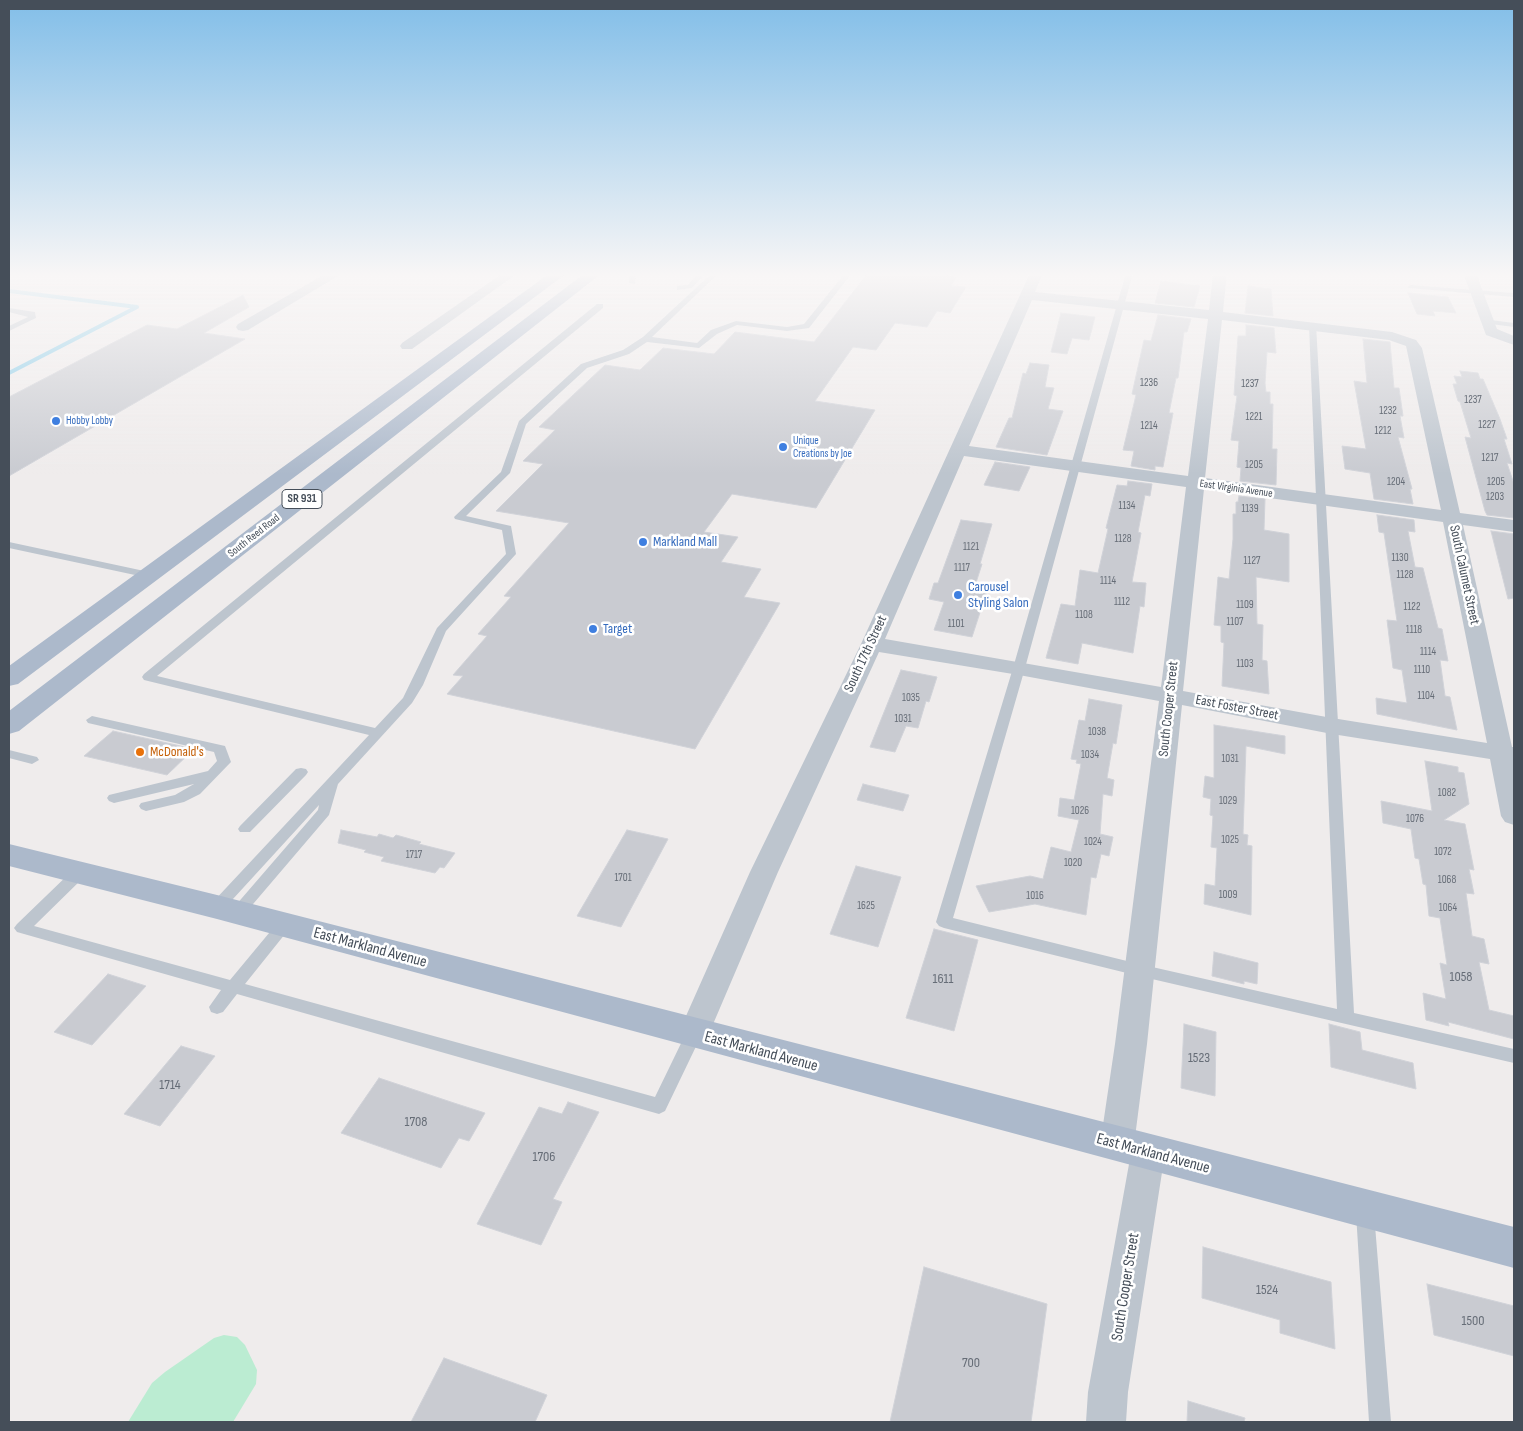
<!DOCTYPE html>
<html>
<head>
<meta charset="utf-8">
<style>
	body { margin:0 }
	#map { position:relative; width:1523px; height:1431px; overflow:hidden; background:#efecec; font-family:"Sofia Sans Condensed",sans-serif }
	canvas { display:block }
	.frame { position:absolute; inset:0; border:10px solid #454e59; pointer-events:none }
</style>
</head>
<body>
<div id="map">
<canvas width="1523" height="1431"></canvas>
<div class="frame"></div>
</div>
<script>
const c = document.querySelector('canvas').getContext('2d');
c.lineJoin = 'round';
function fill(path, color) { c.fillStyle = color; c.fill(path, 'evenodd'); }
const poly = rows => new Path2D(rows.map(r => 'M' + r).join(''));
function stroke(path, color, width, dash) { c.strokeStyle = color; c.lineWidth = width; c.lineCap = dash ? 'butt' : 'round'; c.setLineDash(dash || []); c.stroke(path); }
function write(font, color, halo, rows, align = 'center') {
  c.font = font + ' "Sofia Sans Condensed",sans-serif'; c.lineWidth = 5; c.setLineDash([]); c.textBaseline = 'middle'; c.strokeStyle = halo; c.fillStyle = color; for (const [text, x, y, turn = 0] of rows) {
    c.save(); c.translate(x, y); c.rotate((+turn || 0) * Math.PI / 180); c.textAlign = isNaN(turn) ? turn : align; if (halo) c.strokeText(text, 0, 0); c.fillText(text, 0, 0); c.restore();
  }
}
const green = poly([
	[224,1335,237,1337,245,1345,257,1370,256,1384,233,1422,128,1422,152,1383,165,1372,214,1338]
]);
const stream = poly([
	[9,291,137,307,9,373]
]);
const building = poly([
	[868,273,924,273,956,277,951,286,966,287,950,313,937,311,927,327,895,323,876,350,853,347,815,401,875,410,816,508,732,494,704,532,738,537,721,562,761,569,744,597,780,603,695,749,447,694,463,676,453,675,487,636,478,634,511,597,504,596,569,523,496,511,543,464,523,461,555,430,539,427,605,365,640,370,663,348,714,354,735,332,814,342,868,273],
	[1161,281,1200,286,1194,307,1155,303,1161,281],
	[1248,286,1271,289,1273,316,1245,313,1248,286],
	[1408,293,1448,297,1456,313,1433,311,1435,316,1417,314,1408,293],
	[243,295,249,307,204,333,245,339,9,476,9,397,147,325,177,329,243,295],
	[1061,313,1095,317,1089,340,1072,338,1067,354,1051,352,1061,313],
	[1158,315,1191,319,1187,332,1184,332,1178,378,1176,378,1169,413,1173,413,1163,467,1155,466,1155,470,1131,466,1134,451,1123,450,1136,395,1132,394,1144,340,1151,341,1158,315],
	[1246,325,1274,328,1276,353,1267,352,1265,383,1266,392,1270,392,1270,404,1273,404,1272,449,1277,449,1276,485,1240,481,1241,468,1237,467,1239,441,1231,440,1237,396,1234,395,1238,336,1246,336,1246,325],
	[1363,339,1390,342,1394,388,1399,388,1403,416,1400,416,1404,438,1398,437,1412,489,1410,489,1413,504,1374,499,1370,473,1345,469,1342,446,1366,449,1354,381,1367,383,1363,339],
	[1030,363,1049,365,1045,387,1054,388,1048,409,1063,411,1047,455,996,447,1009,418,1012,418,1023,373,1026,374,1030,363],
	[1460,371,1478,373,1480,379,1483,379,1500,419,1507,439,1504,439,1512,464,1507,463,1514,484,1514,518,1487,515,1485,511,1465,437,1471,438,1460,402,1458,401,1453,384,1457,384,1454,376,1462,377,1460,371],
	[995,462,1030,467,1019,491,984,485,995,462],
	[1128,481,1152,484,1150,496,1145,495,1138,532,1141,533,1132,582,1146,583,1144,607,1140,606,1133,653,1082,643,1078,664,1046,658,1061,604,1075,606,1080,570,1098,573,1108,529,1106,528,1117,485,1127,486,1128,481],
	[1239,496,1265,499,1264,530,1289,534,1289,582,1256,577,1257,624,1263,625,1262,660,1267,661,1269,694,1222,686,1224,643,1221,642,1221,626,1214,625,1218,577,1229,579,1233,539,1233,514,1236,514,1236,502,1238,502,1239,496],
	[1377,515,1414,520,1415,532,1408,531,1415,567,1423,568,1438,628,1442,629,1448,661,1440,660,1445,696,1450,697,1457,730,1377,714,1376,698,1407,703,1402,670,1393,668,1387,620,1397,621,1384,533,1379,532,1377,515],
	[961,520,992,524,980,564,982,564,974,589,987,591,972,637,934,630,944,602,929,599,934,583,938,583,961,520],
	[1491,531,1514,534,1514,598,1508,599,1491,531],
	[901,670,937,677,929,702,926,701,918,728,906,726,895,752,870,747,901,670],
	[1089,699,1122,705,1116,744,1113,743,1107,778,1114,780,1112,796,1103,794,1100,834,1113,837,1109,856,1101,854,1096,878,1091,877,1086,915,1035,904,989,912,976,886,1030,876,1043,879,1051,847,1071,852,1079,820,1058,816,1060,798,1074,800,1081,764,1076,763,1077,760,1071,759,1079,720,1085,721,1089,699],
	[1214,725,1285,736,1285,754,1246,746,1243,834,1248,835,1247,845,1252,846,1251,915,1204,904,1205,884,1215,886,1217,848,1211,847,1213,816,1210,815,1211,799,1203,797,1205,776,1214,778,1214,725],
	[113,731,194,749,167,775,84,756,113,731],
	[1425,761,1458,767,1458,772,1464,773,1469,804,1444,820,1465,824,1474,870,1469,869,1474,894,1466,893,1472,936,1484,939,1489,964,1479,962,1489,1010,1514,1016,1514,1039,1448,1022,1449,1026,1426,1020,1423,993,1446,999,1440,963,1447,965,1440,918,1429,916,1426,885,1423,884,1419,859,1415,858,1411,829,1383,823,1381,801,1432,811,1425,761],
	[863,784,909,795,903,811,857,800,863,784],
	[341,830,377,837,379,834,393,838,396,835,421,842,419,844,455,853,444,868,440,867,435,873,381,861,384,857,364,852,366,850,338,843,341,830],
	[627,830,668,839,621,927,577,916,627,830],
	[856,866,901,877,878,947,830,934,856,866],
	[934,929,978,940,954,1031,906,1018,934,929],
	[1214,952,1258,963,1257,984,1244,981,1244,984,1212,976,1214,952],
	[108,974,146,986,92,1045,54,1032,108,974],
	[1184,1024,1216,1032,1215,1096,1181,1088,1184,1024],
	[1329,1024,1360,1032,1362,1050,1413,1063,1416,1089,1331,1067,1329,1024],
	[181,1046,215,1056,160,1126,124,1114,181,1046],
	[379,1078,454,1103,485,1113,469,1141,459,1138,441,1168,341,1133,379,1078],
	[568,1102,599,1112,553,1199,562,1202,541,1245,477,1224,539,1107,562,1114,568,1102],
	[1203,1247,1331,1282,1335,1349,1280,1333,1280,1320,1202,1298,1203,1247],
	[924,1267,1047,1304,1031,1422,890,1422,924,1267],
	[1427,1284,1514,1306,1514,1356,1434,1335,1427,1284],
	[444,1358,547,1395,535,1422,411,1422,444,1358],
	[1188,1401,1245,1418,1244,1422,1187,1422,1188,1401]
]);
const service = poly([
	[631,273,638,273,636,276,635,284,629,283,629,276,631,273],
	[698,273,705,274,692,288,677,290,677,286,688,285,698,273],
	[712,273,719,273,652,337,697,343,711,330,736,321,787,327,804,324,845,273,852,273,809,328,787,331,737,325,717,334,699,348,647,342,629,354,587,368,526,424,510,473,466,516,511,526,516,554,446,631,423,685,412,703,338,784,329,815,242,917,237,919,232,917,229,913,318,810,319,805,222,911,217,913,212,911,210,907,212,903,369,735,144,680,142,677,144,674,597,304,603,304,603,308,157,676,375,728,403,698,437,628,506,554,502,530,455,519,454,517,501,472,519,421,581,364,623,350,643,337,712,273],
	[1126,273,1133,273,1025,668,953,918,1139,964,1337,1009,1309,326,1316,324,1354,1013,1514,1049,1514,1063,1139,976,944,928,939,926,936,922,1013,668,1126,273],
	[1411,285,1514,293,1514,297,1409,288,1407,287,1411,285],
	[9,308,35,312,36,318,9,331,9,326,28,317,9,312,9,308],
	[1483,319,1514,323,1514,327,1483,323,1483,319],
	[9,542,149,572,154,575,149,578,9,548,9,542],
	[92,716,225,746,231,762,200,794,184,802,146,811,141,809,139,806,141,803,175,795,194,784,114,803,109,801,107,798,109,795,208,771,217,761,214,752,88,723,86,720,92,716],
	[9,750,37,757,39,760,32,764,9,758,9,750],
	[301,768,306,769,308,772,306,775,250,832,240,832,238,829,240,826,296,769,301,768],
	[79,868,84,869,86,873,84,877,34,926,230,980,279,921,284,919,289,921,292,925,289,929,245,984,655,1097,688,1029,694,1027,700,1029,702,1034,665,1111,659,1114,237,994,223,1012,217,1014,211,1012,209,1007,221,990,17,932,14,928,17,924,74,869,79,868],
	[1365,1204,1372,1207,1374,1213,1391,1422,1369,1422,1356,1213,1358,1207,1365,1204]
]);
const minor = poly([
	[327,273,343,273,248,330,243,331,238,330,236,327,238,324,327,273],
	[503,273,518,273,412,349,402,349,400,346,402,343,503,273],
	[1030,273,1043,273,1035,292,1209,310,1213,273,1227,273,1223,312,1392,332,1416,340,1422,348,1460,513,1514,520,1514,532,1463,525,1512,747,1514,747,1514,825,1505,822,1501,816,1490,759,1332,734,1182,705,1147,1044,1134,1145,1129,1156,1117,1160,1105,1156,1100,1145,1115,1044,1159,701,1019,675,879,652,778,872,705,1043,694,1047,683,1043,678,1034,750,872,861,644,1030,273],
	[1032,300,1208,319,1188,476,969,446,1032,300],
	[1222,320,1389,340,1406,346,1441,510,1205,478,1222,320],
	[964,456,1186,487,1161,687,885,639,964,456],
	[1204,489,1443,522,1487,743,1332,718,1183,691,1204,489],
	[1463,273,1476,273,1497,329,1514,336,1514,345,1486,335,1463,273],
	[1148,1137,1160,1142,1165,1153,1128,1392,1126,1422,1086,1422,1088,1392,1131,1153,1136,1142,1148,1137]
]);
const primary = poly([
	[550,273,567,273,18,684,9,686,9,666,550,273],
	[585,273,602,273,19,731,9,734,9,711,585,273],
	[9,844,217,895,1514,1227,1514,1268,217,919,9,866,9,844]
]);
const markers = [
	[56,421,5,"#3f7fe0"],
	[783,447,5,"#3f7fe0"],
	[643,542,5,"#3f7fe0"],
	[958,595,5,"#3f7fe0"],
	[593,629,5,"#3f7fe0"],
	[140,752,5,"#e8710a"]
];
const numberNames = [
	["1236",1149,383],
	["1237",1250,384],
	["1237",1473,400],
	["1232",1388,411],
	["1221",1254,417],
	["1227",1487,425],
	["1214",1149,426],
	["1212",1383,431],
	["1217",1490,458],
	["1205",1254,465],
	["1204",1396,482],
	["1205",1496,482],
	["1203",1495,497],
	["1134",1127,506],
	["1139",1250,509],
	["1128",1123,539],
	["1121",971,547],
	["1130",1400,558],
	["1127",1252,561],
	["1117",962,568],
	["1128",1405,575],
	["1114",1108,581],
	["1112",1122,602],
	["1109",1245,605],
	["1122",1412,607],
	["1108",1084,615],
	["1107",1235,622],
	["1101",956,624],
	["1118",1414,630],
	["1114",1428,652],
	["1103",1245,664],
	["1110",1422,670],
	["1104",1426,696],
	["1035",911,698],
	["1031",903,719],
	["1038",1097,732],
	["1034",1090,755],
	["1031",1230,759],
	["1082",1447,793],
	["1029",1228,801],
	["1026",1080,811],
	["1076",1415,819],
	["1025",1230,840],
	["1024",1093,842],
	["1072",1443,852],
	["1717",414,855],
	["1020",1073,863],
	["1701",623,878],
	["1068",1447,880],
	["1009",1228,895],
	["1016",1035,896],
	["1625",866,906],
	["1064",1448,908]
];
const farShopnames = [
	["Hobby Lobby",66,421],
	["Unique",793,441],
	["Creations by Joe",793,454]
];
const farStreetnames = [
	["East Virginia Avenue",1236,489,8],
	["South Reed Road",254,536,-38]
];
const shields = [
	[302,499,40]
];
const shieldNames = [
	["SR 931",302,499]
];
const shopNames = [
	["Markland Mall",653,542],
	["Carousel",968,587],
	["Styling Salon",968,603],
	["Target",603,629]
];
const streetNames = [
	["South Calumet Street",1464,575,78],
	["South 17th Street",866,654,-65],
	["East Foster Street",1237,708,11],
	["South Cooper Street",1169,709,-84]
];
const foodNames = [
	["McDonald's",150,752]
];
const nearNumbernames = [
	["1058",1461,977],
	["1611",943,979],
	["1523",1199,1058],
	["1714",170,1085],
	["1708",416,1122],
	["1706",544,1157],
	["1524",1267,1290],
	["1500",1473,1321],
	["700",971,1363]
];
const nearStreetnames = [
	["East Markland Avenue",370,948,15],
	["East Markland Avenue",761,1052,15],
	["East Markland Avenue",1153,1154,15],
	["South Cooper Street",1126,1287,-81]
];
fill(green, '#bbecd2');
stroke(stream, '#89cce8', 4);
fill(building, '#c9cbd1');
stroke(building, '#d0d2d8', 1);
fill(service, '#bdc5ce');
fill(minor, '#bdc5ce');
fill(primary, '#acb9cb');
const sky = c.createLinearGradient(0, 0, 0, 474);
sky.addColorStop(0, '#82bee8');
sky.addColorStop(0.58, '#f8f6f6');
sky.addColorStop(1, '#f8f6f600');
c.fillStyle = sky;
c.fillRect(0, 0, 1523, 474);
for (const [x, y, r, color] of markers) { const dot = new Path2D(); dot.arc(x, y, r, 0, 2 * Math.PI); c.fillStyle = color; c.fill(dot); stroke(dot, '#fff', 2); }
write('11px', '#666d77', null, numberNames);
write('11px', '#366cbe', '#fff', farShopnames, 'left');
write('11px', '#454e59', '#fff', farStreetnames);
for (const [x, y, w] of shields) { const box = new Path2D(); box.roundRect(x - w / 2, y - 9.5, w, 19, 4); c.fillStyle = '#fff'; c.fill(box); stroke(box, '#454e59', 1); }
write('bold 12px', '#454e59', null, shieldNames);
write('14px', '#366cbe', '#fff', shopNames, 'left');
write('14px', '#454e59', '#fff', streetNames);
write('14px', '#c56008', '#fff', foodNames, 'left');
write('14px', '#666d77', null, nearNumbernames);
write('16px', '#454e59', '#fff', nearStreetnames);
</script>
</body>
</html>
